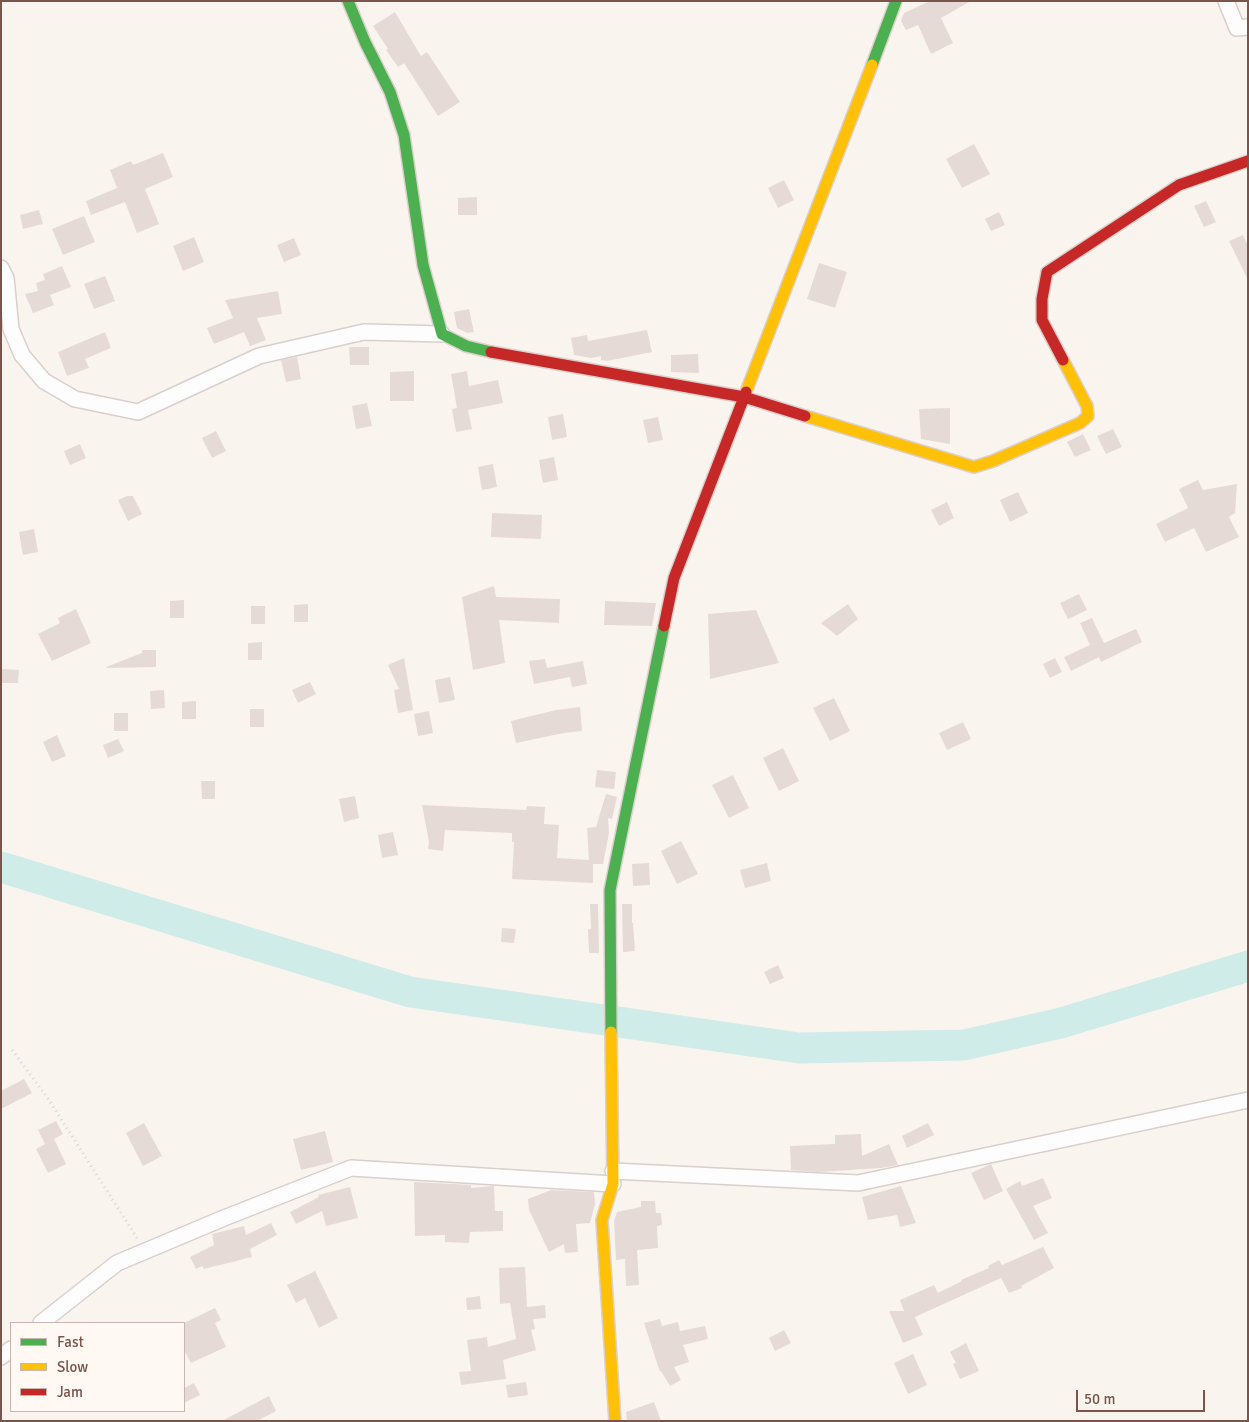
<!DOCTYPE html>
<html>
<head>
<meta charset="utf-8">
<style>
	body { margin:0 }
	#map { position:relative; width:1249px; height:1422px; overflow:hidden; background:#faf4ef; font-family:Signika,sans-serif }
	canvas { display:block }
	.frame { position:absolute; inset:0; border:2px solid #7b544b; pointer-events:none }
	.legend { position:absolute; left:10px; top:1322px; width:175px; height:90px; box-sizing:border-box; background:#fff8f3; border:1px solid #cab6b0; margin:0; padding:6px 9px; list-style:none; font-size:15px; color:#7b544b }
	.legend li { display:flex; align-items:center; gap:10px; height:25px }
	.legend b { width:25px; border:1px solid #cab6b0 }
	.scale { position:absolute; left:1076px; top:1390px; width:129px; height:22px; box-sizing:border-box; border:2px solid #7b544b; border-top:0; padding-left:6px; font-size:15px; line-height:18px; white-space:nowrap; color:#7b544b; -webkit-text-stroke:4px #fff8f3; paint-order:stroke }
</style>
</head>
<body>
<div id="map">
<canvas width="1249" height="1422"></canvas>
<div class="frame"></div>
<ul class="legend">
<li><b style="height:6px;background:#4caf50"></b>Fast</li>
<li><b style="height:6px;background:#ffc107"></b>Slow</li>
<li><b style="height:6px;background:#c62828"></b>Jam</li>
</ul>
<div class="scale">50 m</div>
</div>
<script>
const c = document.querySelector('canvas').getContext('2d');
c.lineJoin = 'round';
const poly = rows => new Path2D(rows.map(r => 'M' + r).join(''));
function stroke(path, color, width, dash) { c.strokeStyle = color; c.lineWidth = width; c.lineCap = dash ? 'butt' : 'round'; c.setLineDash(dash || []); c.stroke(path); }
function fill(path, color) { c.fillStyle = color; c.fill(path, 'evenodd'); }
const river = poly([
	[1,867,410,992,799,1048,964,1045,1061,1023,1248,966]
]);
const building = poly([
	[930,1,971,1,941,18,953,43,931,54,918,25,906,30,901,21,904,13],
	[395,12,421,56,427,52,460,102,438,116,404,63,398,67,386,50,388,49,373,26],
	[974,144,990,174,962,188,946,159],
	[163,153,173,177,145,189,159,224,137,233,125,202,91,215,86,201,117,188,110,170,131,161,133,165],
	[784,180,794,200,778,208,768,188],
	[477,197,477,215,458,215,458,198],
	[1206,201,1216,222,1204,227,1194,206],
	[39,210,43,224,23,229,20,215],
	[999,212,1005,225,991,231,985,219],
	[84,216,95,242,63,255,52,229],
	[1243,235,1248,246,1248,280,1229,241],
	[194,237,204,262,183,271,173,246],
	[294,238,301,255,284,262,277,245],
	[819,263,847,272,835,308,807,299],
	[62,266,71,287,50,295,54,305,33,313,25,294,38,291,36,283,45,280,43,274],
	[105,276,115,301,94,309,84,284],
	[278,291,282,314,257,318,266,340,250,346,244,332,214,344,207,328,233,318,225,300],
	[469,309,474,332,467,333,457,328,454,312],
	[647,330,652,352,607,361,601,360,601,356,591,358,574,355,571,338,587,335,588,341],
	[105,332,111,348,85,359,89,368,67,376,58,352],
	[349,347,369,347,369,365,350,365],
	[698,354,699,373,671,372,671,355],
	[297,357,301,379,286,382,281,360],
	[414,371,414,401,390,401,390,372],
	[467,371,469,386,498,380,503,403,468,410,472,429,456,432,452,409,457,408,451,374],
	[367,403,372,426,356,429,352,406],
	[950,408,950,444,921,439,919,409],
	[563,414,567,437,552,440,548,417],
	[658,417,663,440,648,443,643,420],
	[1113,429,1122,447,1106,454,1097,436],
	[216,431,226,451,212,458,202,438],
	[1083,434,1091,450,1075,457,1067,442],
	[80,444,86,458,70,465,64,451],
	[554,457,558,480,543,483,539,460],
	[493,464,497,487,482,490,478,467],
	[1198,480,1203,490,1237,484,1235,513,1229,517,1239,537,1206,552,1194,528,1165,542,1156,524,1188,508,1179,489],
	[1018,492,1028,513,1010,522,1000,500],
	[127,496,133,496,142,514,128,521,118,500],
	[947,502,954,518,939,526,931,510],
	[492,513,542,515,541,539,491,537],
	[34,529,38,552,23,555,19,532],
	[494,586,496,597,560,599,559,623,499,620,505,663,473,670,462,597],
	[1079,594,1087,610,1068,619,1060,603],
	[184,600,184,618,170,618,170,601],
	[605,601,656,603,652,626,604,625],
	[308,604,308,622,294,622,294,605],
	[848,604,858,619,837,636,821,623],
	[251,606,265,606,265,624,251,624],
	[76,609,91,643,52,661,38,634,60,623,58,618],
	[756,610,779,663,710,679,708,614],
	[1092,618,1104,643,1136,629,1142,642,1101,662,1099,657,1071,671,1064,657,1090,645,1080,623],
	[262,642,262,660,248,660,248,643],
	[142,650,156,650,156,667,107,668,106,667,142,653],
	[404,658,413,710,398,713,394,690,399,689,388,665],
	[1055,658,1062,672,1050,678,1043,664],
	[545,659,547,668,583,661,587,684,572,687,570,677,534,684,529,661],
	[1,669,19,670,18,683,1,683],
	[450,677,455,700,439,703,435,680],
	[310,682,316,694,298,703,292,690],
	[164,690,165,708,151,709,150,691],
	[834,698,850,731,830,741,813,708],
	[196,701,196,719,182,719,182,702],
	[580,707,582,731,564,733,516,743,511,721,556,710],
	[250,709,264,709,264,727,250,727],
	[429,711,433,733,418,736,414,714],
	[114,713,128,713,128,731,114,731],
	[963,722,971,739,947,750,939,733],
	[57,735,66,756,52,762,43,742],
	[118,739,124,751,108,758,103,745],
	[783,748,799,781,779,791,763,758],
	[597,770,616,772,614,789,595,787],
	[733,775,749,808,729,818,712,785],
	[201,781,215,781,215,799,202,799],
	[606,794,617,797,612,819,608,818,609,833,603,864,593,864,593,883,512,879,514,842,512,842,512,833,445,830,443,851,428,849,429,842,422,805,526,810,527,806,545,807,544,824,559,825,557,858,589,860,587,828,596,827],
	[355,796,359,818,344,822,339,799],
	[393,832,398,855,382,858,378,835],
	[681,841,698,874,677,884,661,851],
	[649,863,650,885,633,886,632,864],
	[767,863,771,881,745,888,740,870],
	[590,904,598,904,599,953,589,953,588,929,591,929],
	[622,904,632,904,632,923,633,923,635,951,623,952],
	[502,928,516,929,514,943,501,942],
	[778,965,784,978,770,984,764,972],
	[24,1079,32,1093,1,1109,1,1091],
	[56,1121,63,1134,54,1139,66,1164,48,1173,36,1149,45,1144,38,1130],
	[144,1123,162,1156,143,1166,126,1133],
	[928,1123,934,1135,907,1148,902,1136],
	[325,1131,333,1162,301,1170,293,1139],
	[861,1134,862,1156,889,1144,898,1165,881,1168,818,1172,791,1170,790,1146,835,1144,835,1135],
	[991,1164,1003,1191,984,1200,971,1173],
	[1043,1178,1052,1198,1033,1206,1048,1233,1034,1240,1006,1189,1020,1181,1022,1186],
	[414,1182,471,1185,471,1188,494,1186,495,1211,503,1211,503,1231,470,1232,469,1243,445,1242,445,1235,415,1236],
	[901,1186,916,1223,900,1227,897,1215,868,1220,862,1197],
	[350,1187,358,1218,326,1226,322,1211,296,1224,290,1212,319,1197,318,1195],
	[551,1190,594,1192,595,1204,590,1223,576,1224,578,1252,565,1253,564,1244,549,1252,529,1210,528,1199],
	[641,1201,655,1201,656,1213,661,1213,662,1225,657,1226,658,1248,637,1250,639,1285,626,1286,625,1259,616,1260,614,1221,617,1212,641,1207],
	[271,1223,277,1235,250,1249,252,1257,204,1269,202,1266,196,1269,190,1257,214,1245,212,1234,244,1226,246,1235],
	[1043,1247,1054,1268,1021,1286,1022,1288,1009,1293,1001,1278,915,1317,923,1335,903,1343,889,1311,904,1311,900,1300,934,1285,938,1293,962,1281,961,1280,989,1268,988,1266,999,1260,1002,1265],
	[525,1267,527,1307,545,1305,546,1318,533,1319,535,1329,531,1330,536,1350,503,1360,506,1379,461,1385,459,1372,471,1371,467,1340,487,1337,488,1347,516,1339,510,1303,500,1304,499,1268],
	[315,1271,338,1318,319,1328,305,1298,296,1303,287,1285],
	[480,1296,481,1309,467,1310,466,1298],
	[215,1308,221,1320,215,1323,226,1347,191,1363,184,1350,184,1323],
	[660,1319,662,1326,678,1322,680,1331,705,1326,708,1339,683,1345,689,1362,674,1367,681,1380,670,1386,661,1371,660,1372,644,1323],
	[784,1330,791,1343,775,1351,769,1338],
	[966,1343,979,1371,960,1379,953,1364,956,1363,950,1352],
	[913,1354,927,1385,908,1394,894,1363],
	[526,1382,528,1395,508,1398,506,1385],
	[194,1383,200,1395,184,1403,184,1388],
	[269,1396,276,1411,257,1421,222,1421],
	[654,1402,661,1421,627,1421,626,1412]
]);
const path = poly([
	[12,1050,47,1097,137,1238]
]);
const street = poly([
	[1226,1,1237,28,1248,27],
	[1,268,6,278,11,329,22,355,44,381,75,399,138,412,259,356,364,332,442,334],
	[613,1171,858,1183,1248,1100],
	[41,1323,117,1263,224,1218,351,1168,613,1184],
	[1,1357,11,1349]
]);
const fast = poly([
	[348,1,365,42,390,92,404,135,423,265,442,334,466,346,491,352],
	[872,65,896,1],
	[611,1032,610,890,664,626]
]);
const slow = poly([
	[746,392,872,65],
	[805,416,974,467,993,461,1080,423,1088,416,1087,406,1063,360],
	[611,1032,613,1184,602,1220,615,1421]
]);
const jam = poly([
	[491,352,744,397,805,416],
	[1063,360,1042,320,1042,299,1047,272,1179,185,1248,161],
	[664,626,674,578,746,392]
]);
stroke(river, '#cfece9', 31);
fill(building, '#e6dad6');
stroke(street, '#d9cfcc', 18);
stroke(fast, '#dbd0cc', 14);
stroke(slow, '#dbd0cc', 14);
stroke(jam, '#dbd0cc', 14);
stroke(path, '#ddd2cf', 3, [1, 4]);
stroke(street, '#fefdfd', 15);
stroke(fast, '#4caf50', 11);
stroke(slow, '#ffc107', 11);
stroke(jam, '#c62828', 11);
</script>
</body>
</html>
